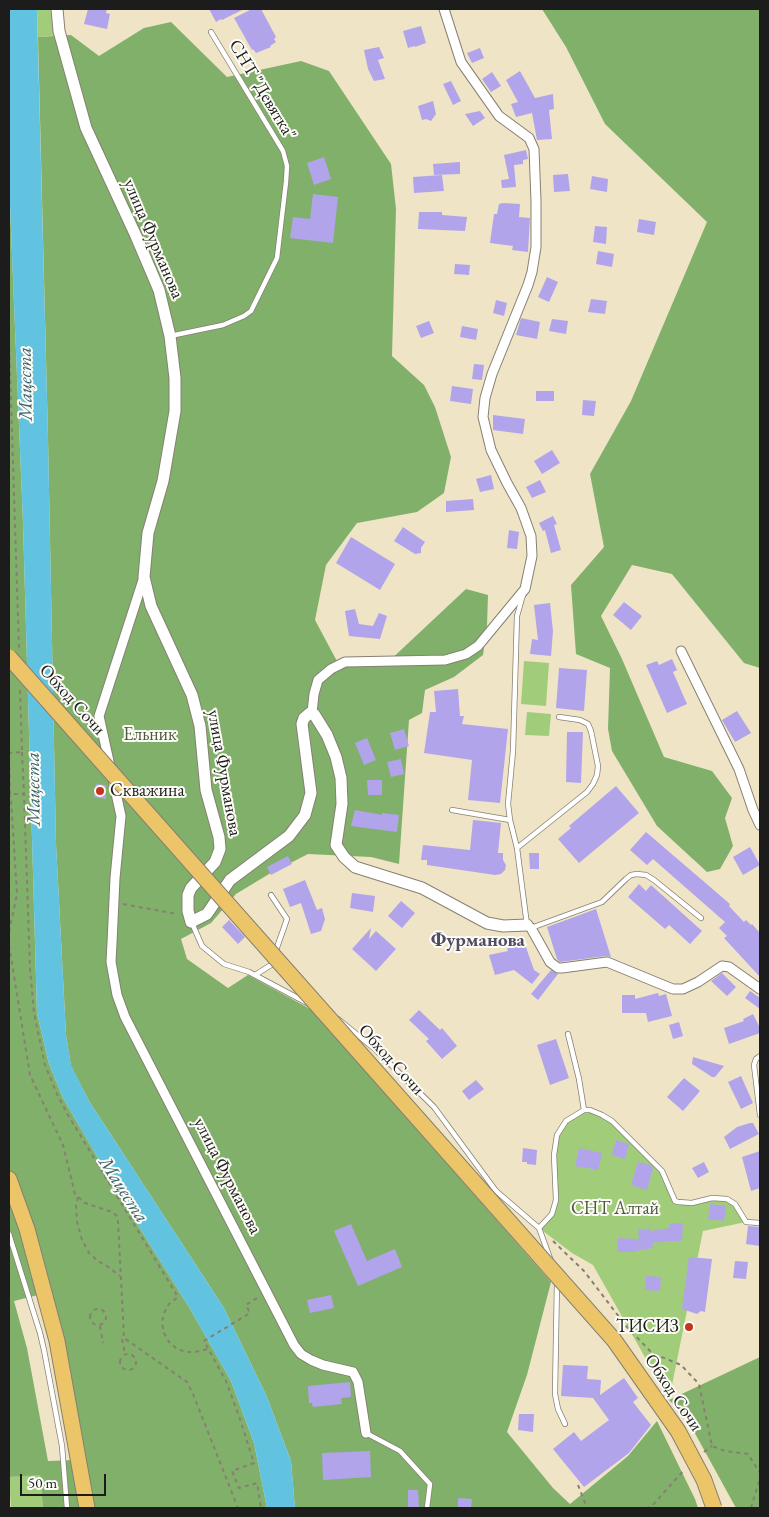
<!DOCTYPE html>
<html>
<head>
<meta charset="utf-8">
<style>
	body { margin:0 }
	#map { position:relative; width:769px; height:1517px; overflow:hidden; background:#f0e4c7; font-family:"EB Garamond",serif }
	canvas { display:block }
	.frame { position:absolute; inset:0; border:10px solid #1c1c1c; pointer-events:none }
	.scale { position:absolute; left:20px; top:1474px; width:86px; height:22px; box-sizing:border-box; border:2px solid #1c1c1c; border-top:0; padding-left:6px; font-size:15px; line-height:18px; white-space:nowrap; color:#1c1c1c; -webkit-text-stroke:4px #fdfcf7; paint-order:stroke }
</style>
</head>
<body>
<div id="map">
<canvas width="769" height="1517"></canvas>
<div class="frame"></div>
<div class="scale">50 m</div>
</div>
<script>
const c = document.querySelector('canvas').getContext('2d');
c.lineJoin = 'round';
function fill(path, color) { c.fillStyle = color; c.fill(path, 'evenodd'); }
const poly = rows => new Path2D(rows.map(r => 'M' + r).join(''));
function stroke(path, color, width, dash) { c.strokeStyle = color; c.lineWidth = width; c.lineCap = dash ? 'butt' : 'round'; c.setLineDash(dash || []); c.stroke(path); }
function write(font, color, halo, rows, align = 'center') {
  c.font = font + ' "EB Garamond",serif'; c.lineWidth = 4; c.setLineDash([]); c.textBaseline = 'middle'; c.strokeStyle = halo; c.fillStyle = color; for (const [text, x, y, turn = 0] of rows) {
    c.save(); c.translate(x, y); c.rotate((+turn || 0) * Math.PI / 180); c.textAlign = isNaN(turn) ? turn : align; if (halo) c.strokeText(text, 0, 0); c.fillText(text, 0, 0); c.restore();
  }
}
const green = poly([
	[37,9,59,9,61,35,38,37],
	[524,661,549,663,546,706,521,704],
	[527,712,551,714,549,736,525,735],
	[584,1110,612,1121,662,1171,675,1201,685,1203,712,1198,731,1201,746,1222,703,1231,669,1400,593,1265,572,1253,539,1228,555,1207,554,1145,566,1121],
	[40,1474,43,1508,11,1508,9,1477]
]);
const forest = poly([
	[542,9,760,9,760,668,744,663,672,574,632,565,601,616,622,659,664,757,712,771,732,798,725,818,733,846,720,869,707,872,657,826,612,751,608,729,610,668,576,654,571,585,604,547,590,474,631,401,707,222,605,124,566,47],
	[171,22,227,77,301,61,329,71,391,164,396,209,392,356,424,385,435,407,451,457,444,493,417,512,357,523,326,565,315,620,339,665,386,664,466,589,488,595,487,626,483,655,454,677,425,690,422,713,409,720,399,864,371,857,308,854,269,874,236,894,211,923,181,939,187,959,228,988,248,975,312,1010,551,1282,527,1375,507,1432,553,1488,570,1504,628,1456,657,1421,695,1499,698,1508,295,1508,291,1461,267,1397,224,1308,89,1101,71,1066,66,1035,56,844,48,438,38,37,71,35,99,56,144,28],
	[9,181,23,523,37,1013,49,1064,63,1098,127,1208,189,1307,231,1381,254,1443,267,1508,43,1508,40,1475,9,1477],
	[38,1295,51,1341,74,1460,48,1461,27,1348,14,1301],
	[760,1357,760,1508,736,1508,686,1417,669,1400]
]);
const water = poly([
	[9,9,37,9,48,438,56,844,66,1035,71,1065,89,1101,224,1308,267,1397,291,1461,295,1508,267,1508,254,1443,231,1381,189,1307,127,1208,63,1098,49,1064,37,1013,23,523,9,181]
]);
const building = poly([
	[88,9,107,9,106,13,110,14,107,29,84,24],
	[209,9,244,9,222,20,221,19,216,22],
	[252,9,261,9,276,37,274,39,276,42,270,46,271,47,256,53,253,49,252,50,234,18],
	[421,26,426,43,415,47,415,46,408,48,403,31],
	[379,47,384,58,378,60,385,79,374,81,368,69,364,50],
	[480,48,484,58,472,63,467,53],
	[520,71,535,98,553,94,554,109,549,110,552,139,537,140,532,113,516,117,511,104,518,102,506,80],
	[492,72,501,86,491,92,482,79],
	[451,81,461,101,453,105,443,84],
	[433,101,436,114,431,121,426,119,422,120,418,106],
	[480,111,485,118,473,126,465,114],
	[526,150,528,159,523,160,523,164,514,165,516,187,502,188,501,180,509,179,504,155],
	[324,157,331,179,314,185,307,163],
	[460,162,460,174,434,175,433,164],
	[568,174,570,191,554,192,553,175],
	[442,175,444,191,414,193,413,177],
	[592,176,608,179,607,192,590,189],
	[313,194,338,197,333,243,290,238,293,217,310,219],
	[503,203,520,204,519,217,530,218,528,252,512,250,513,246,490,243,494,214,497,214,499,204],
	[419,212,442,212,442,215,467,217,465,231,418,229],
	[639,219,656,222,654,235,637,232],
	[595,226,607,227,606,244,593,242],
	[598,251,614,254,612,267,596,264],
	[455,264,470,265,469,275,454,274],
	[547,277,558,282,549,302,538,297],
	[591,299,607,301,605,314,588,312],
	[496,300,507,303,504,316,493,313],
	[521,318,540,322,537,339,516,335],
	[552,319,568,321,566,334,549,331],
	[429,321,434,333,421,338,416,326],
	[462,326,478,329,476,340,460,337],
	[474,364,484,365,482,380,472,379],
	[452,386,473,389,471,404,450,401],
	[536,391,554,391,554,401,536,401],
	[583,400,596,401,594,416,582,415],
	[493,415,525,419,523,434,493,430],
	[552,450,560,463,542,474,534,461],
	[491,475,494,489,480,492,476,479],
	[540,480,546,492,532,498,526,487],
	[473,499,474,510,446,512,446,501],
	[553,516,557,524,554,525,561,550,551,553,545,530,543,531,539,523],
	[403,527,425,542,421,548,421,553,415,554,394,541],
	[509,530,519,532,517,549,507,548],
	[351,537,395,564,380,590,336,563],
	[624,602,642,616,631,630,613,615],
	[550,603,553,631,551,656,530,654,532,639,538,640,534,605],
	[355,609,359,624,373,626,379,613,387,616,380,639,349,636,345,611],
	[672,659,677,670,673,672,687,704,667,713,646,665,657,661,659,665],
	[559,668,587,670,584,711,556,708],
	[458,689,460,716,464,716,462,724,508,729,500,803,468,800,472,760,424,753,430,712,436,712,434,691],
	[737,711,751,733,735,742,722,720],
	[404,729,409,746,395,750,390,733],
	[567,732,583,732,581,783,566,782],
	[367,738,376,760,364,765,355,743],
	[401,759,404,774,391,777,387,762],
	[367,780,382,780,382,795,368,795],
	[96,784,106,785,106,799,94,797],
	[616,786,639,813,579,863,558,839,571,828,569,826],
	[355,810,382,815,382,813,399,815,397,832,351,826],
	[473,820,501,823,498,853,503,853,503,860,506,865,505,870,501,874,495,875,427,865,427,860,421,860,423,845,470,850],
	[646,832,730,904,729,906,744,922,746,920,751,925,752,924,760,933,760,977,724,938,727,936,719,928,725,922,653,859,647,865,630,850],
	[750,847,760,865,743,875,733,857],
	[529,853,539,853,539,869,530,869],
	[288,856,292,864,271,875,267,867],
	[305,880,317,910,322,908,325,919,321,931,311,934,301,903,290,907,283,889],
	[639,884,646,891,651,885,702,931,690,944,669,925,665,929,628,897],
	[352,893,375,896,373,912,350,908],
	[401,901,415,913,402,928,388,916],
	[596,909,611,957,606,956,560,962,557,959,547,927],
	[229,920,245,937,238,944,222,927],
	[371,928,369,939,376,931,396,949,376,971,352,949],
	[522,936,534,970,540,974,532,984,514,970,495,975,489,955,508,951,505,942],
	[551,970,558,974,538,1000,531,994],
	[722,973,736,987,727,996,711,981],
	[750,991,760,998,760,1009,745,998],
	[658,993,659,996,666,994,672,1016,648,1022,646,1013,622,1013,622,995,635,995,635,999],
	[419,1010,440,1030,442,1028,457,1046,442,1059,426,1041,429,1039,409,1020],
	[753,1014,760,1028,760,1033,729,1044,724,1028,744,1021,743,1019],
	[679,1022,683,1036,673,1039,669,1025],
	[556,1039,569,1078,550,1085,537,1045],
	[693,1057,724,1066,715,1077,712,1077,692,1064],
	[741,1076,753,1103,741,1109,728,1082],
	[684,1078,700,1091,683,1111,667,1097],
	[476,1080,484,1089,469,1100,462,1091],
	[750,1123,753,1123,759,1134,730,1149,724,1137,737,1127],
	[616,1140,629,1144,625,1159,612,1155],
	[523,1148,537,1150,536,1165,527,1164,527,1162,522,1162],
	[579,1148,602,1153,598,1170,575,1166],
	[760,1151,760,1188,751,1191,742,1157],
	[638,1162,651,1165,653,1168,647,1190,631,1185],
	[704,1162,709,1172,698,1178,692,1168],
	[710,1204,726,1206,724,1221,708,1219],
	[670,1223,683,1223,682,1241,668,1241,652,1243,653,1248,636,1251,636,1252,617,1252,618,1238,639,1239,638,1230,650,1228,650,1231,670,1228],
	[351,1224,367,1261,395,1249,402,1267,358,1286,334,1231],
	[748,1226,760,1227,760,1246,746,1244],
	[689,1257,712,1259,705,1312,701,1311,697,1314,682,1309],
	[735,1261,748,1262,746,1279,733,1278],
	[646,1276,661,1277,660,1291,645,1290],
	[331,1295,334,1308,310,1313,307,1300],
	[563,1365,588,1366,587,1379,601,1380,600,1395,624,1378,638,1398,633,1402,651,1425,629,1453,584,1487,553,1449,574,1432,581,1441,609,1420,593,1398,561,1396],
	[350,1382,351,1397,341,1398,342,1404,313,1407,312,1403,309,1403,308,1386],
	[519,1414,534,1414,533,1432,518,1430],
	[370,1451,371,1477,323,1480,322,1453],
	[408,1490,418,1490,419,1508,408,1508],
	[458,1498,472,1499,471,1508,458,1508]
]);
const path = poly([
	[9,340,19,648],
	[20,690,22,752,9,753,10,794,24,794,30,968,34,1013,45,1065,57,1094,68,1115,178,1297,169,1304,164,1313,162,1323,164,1333,169,1342,176,1348,185,1352,195,1352,208,1349],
	[22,752,24,794],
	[9,793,11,799,17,894,9,932],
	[123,904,177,914],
	[9,945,30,1075,63,1145,75,1194,85,1203,112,1212,117,1216,118,1222,124,1338,187,1382,193,1394,238,1508],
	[78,1197,76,1205,77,1222,82,1240,89,1253,98,1261,107,1266,120,1276],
	[553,1241,584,1271,626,1326,652,1353,681,1365,699,1384,712,1446,725,1451,748,1454,760,1473],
	[257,1298,246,1305,250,1313,204,1341,226,1381,240,1419,254,1463,232,1471,239,1488,257,1483,261,1508],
	'90 1317a8 8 0 1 1 16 0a8 8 0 1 1-16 0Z',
	[100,1326,103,1343],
	[122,1339,125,1353],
	'120 1362a8 8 0 1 1 16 0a8 8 0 1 1-16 0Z',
	[704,1452,712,1446],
	[578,1485,587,1508],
	[646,1508,651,1507,684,1470],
	[751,1508,760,1478]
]);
const service = poly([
	[170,336,223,325,244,316,251,311,277,258,286,182,287,166,283,151,211,32],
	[523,595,517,616,513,751,508,804,510,820,517,848,527,925],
	[452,810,510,820],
	[517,848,587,792,593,784,597,775,598,766,591,731,588,724,580,720,559,717],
	[271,895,287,919,275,953],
	[192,923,202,946,224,964,249,972,309,1004],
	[531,928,602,902,626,879,631,875,637,874,646,875,654,880,701,918],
	[255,975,271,965,273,961],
	[338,1019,376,1050,434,1107,496,1191,539,1228,551,1261],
	[568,1034,579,1079,584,1110],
	[760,1056,756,1059,754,1065,760,1115],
	[539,1228,552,1214,556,1200,554,1155,557,1135,566,1121,584,1110,590,1110,602,1115,612,1121,662,1171,675,1201,678,1202,692,1203,712,1198,727,1199,735,1204,746,1222,760,1223],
	[9,1234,40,1333,44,1350,62,1446,67,1508],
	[557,1281,555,1394,558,1409,565,1424],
	[366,1433,400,1451,430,1484,427,1508]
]);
const minor = poly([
	[144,577,99,716,121,816,115,878,112,943,111,962,117,995,125,1017,294,1345,301,1354,311,1360,323,1365,353,1372,358,1382,366,1433],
	[681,651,739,769,753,810,760,825],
	[312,713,314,694,318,680,331,669,345,662,445,660,466,654,478,646,525,589,532,556,531,536,521,508,507,483,491,450,483,417,485,398,492,374,528,285,532,272,536,247,536,201,534,149,529,138,499,116,461,62,444,9],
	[527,925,531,928,550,962,558,968,562,968,607,962,663,985,673,989,683,989,698,982,722,966,729,967,760,989]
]);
const tertiary = poly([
	[57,9,59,31,86,128,136,236,159,290,170,336,175,378,175,411,163,481,148,533,144,577,151,606,192,695,200,726,206,790,219,837,220,849,215,862,191,888,188,895,188,911,191,922,207,914,230,880,289,836,305,815,311,793,302,724,304,718,310,713,314,714,327,735,336,757,341,778,342,804,336,845,344,857,355,867,422,888,487,923,503,926,527,925]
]);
const trunk = poly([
	[9,1179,27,1229,57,1341,87,1508]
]);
const trunkBridge = poly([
	[9,657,614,1340,678,1431,704,1480,714,1508]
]);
const markers = [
	[100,791,5,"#c8321e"],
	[689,1327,5,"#c8321e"]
];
const streetNames = [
	["СНТ \"Девятка\"",262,90,59],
	["улица Фурманова",153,239,67],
	["Обход Сочи",72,700,48],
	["улица Фурманова",224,773,80],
	["Обход Сочи",391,1060,48],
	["улица Фурманова",227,1176,63],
	["Обход Сочи",673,1393,56]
];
const parkNames = [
	["Ельник",150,735],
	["СНТ Алтай",615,1209]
];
const poiNames = [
	["Скважина",110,791],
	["ТИСИЗ",679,1327,"right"]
];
const waterNames = [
	["Мацеста",26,384,-91],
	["Мацеста",34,789,-91],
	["Мацеста",123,1190,57]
];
const neighbourhoodNames = [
	["Фурманова",478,941]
];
fill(green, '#a1cd7a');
fill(forest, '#80b06a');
fill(water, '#62c3e0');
fill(building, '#b1a4eb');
stroke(service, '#868072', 6);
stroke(minor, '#868072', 11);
stroke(tertiary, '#868072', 13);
stroke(trunk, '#868072', 17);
stroke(path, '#868072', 2, [4, 4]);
stroke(service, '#fff', 4.5);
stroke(minor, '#fff', 9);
stroke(tertiary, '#fff', 11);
stroke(trunk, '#ecc569', 15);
stroke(trunkBridge, '#868072', 17, []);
stroke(trunkBridge, '#ecc569', 15);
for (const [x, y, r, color] of markers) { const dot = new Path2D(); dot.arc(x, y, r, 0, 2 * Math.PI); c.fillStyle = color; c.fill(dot); stroke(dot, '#fdfcf7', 2); }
write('18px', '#1c1c1c', '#fdfcf7', streetNames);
write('18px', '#4b5a3d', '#fdfcf7', parkNames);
write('18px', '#1c1c1c', '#fdfcf7', poiNames, 'left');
write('italic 19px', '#385f6a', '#fdfcf7', waterNames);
write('bold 19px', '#504c64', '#fdfcf7', neighbourhoodNames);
</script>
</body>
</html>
